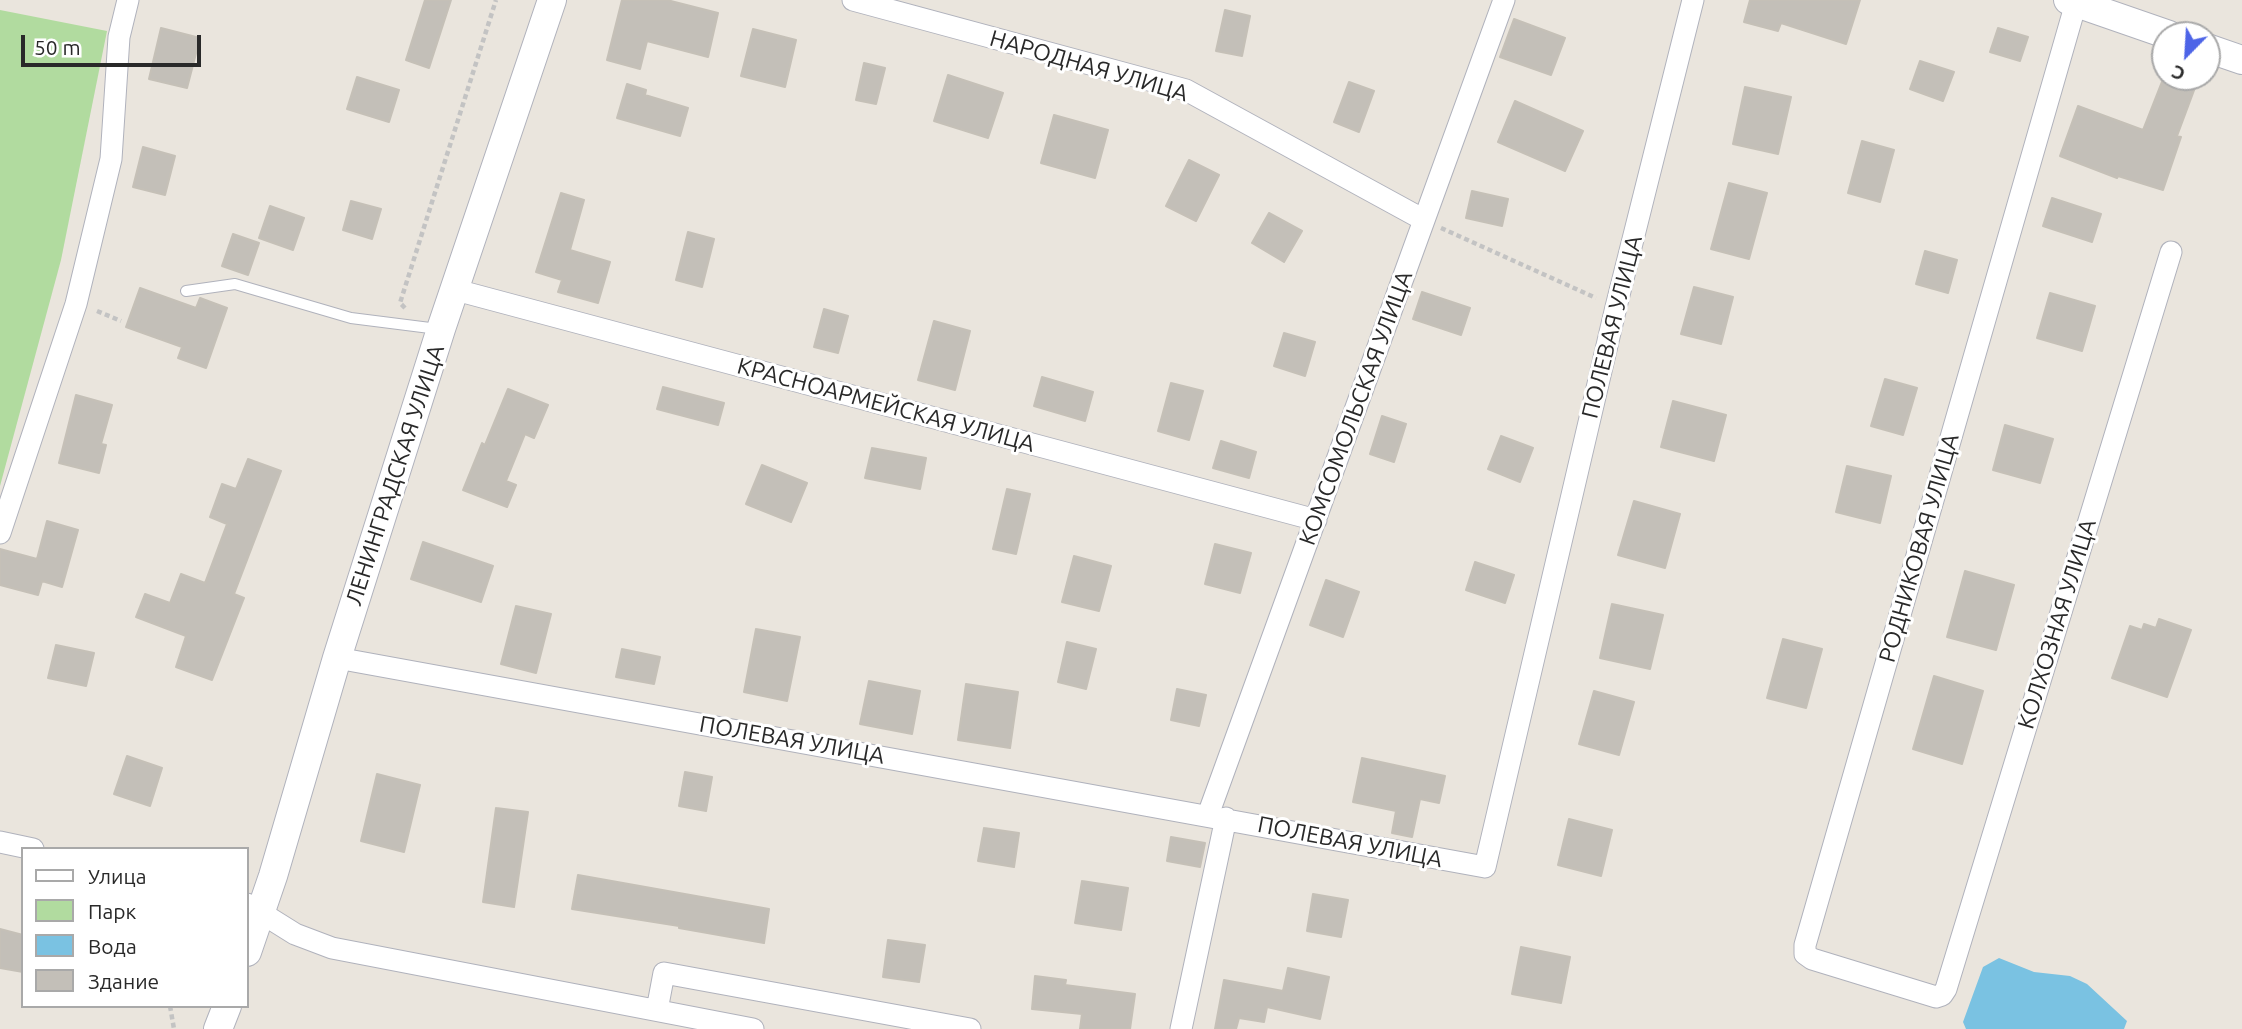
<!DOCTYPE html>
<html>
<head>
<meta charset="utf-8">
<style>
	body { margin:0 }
	#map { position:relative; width:2242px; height:1029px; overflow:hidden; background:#eae5dd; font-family:Ubuntu,sans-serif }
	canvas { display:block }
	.legend { position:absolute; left:21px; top:847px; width:228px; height:161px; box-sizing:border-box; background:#fff; border:2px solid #a9a9a9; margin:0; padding:9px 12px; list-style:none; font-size:21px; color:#292929 }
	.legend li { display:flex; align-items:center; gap:14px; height:35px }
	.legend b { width:35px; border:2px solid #a9a9a9 }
	.north { position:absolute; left:2151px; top:21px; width:70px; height:70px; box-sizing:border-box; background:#fff; border:2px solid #a9a9a9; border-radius:50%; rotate:204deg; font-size:19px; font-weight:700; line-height:28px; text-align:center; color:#292929 }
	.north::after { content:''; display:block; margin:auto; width:24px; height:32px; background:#4d64e7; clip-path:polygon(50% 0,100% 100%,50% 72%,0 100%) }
	.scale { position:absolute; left:21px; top:35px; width:180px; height:32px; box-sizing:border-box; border:4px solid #292929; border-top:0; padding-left:9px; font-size:21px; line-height:24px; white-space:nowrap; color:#292929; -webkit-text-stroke:5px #fff; paint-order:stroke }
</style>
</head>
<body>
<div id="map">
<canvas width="2242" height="1029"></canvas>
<ul class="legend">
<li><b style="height:9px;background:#fff"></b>Улица</li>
<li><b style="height:19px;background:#b1db9f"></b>Парк</li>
<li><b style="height:19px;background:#7ac2e2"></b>Вода</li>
<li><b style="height:19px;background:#c3bfb8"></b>Здание</li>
</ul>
<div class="north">С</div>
<div class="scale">50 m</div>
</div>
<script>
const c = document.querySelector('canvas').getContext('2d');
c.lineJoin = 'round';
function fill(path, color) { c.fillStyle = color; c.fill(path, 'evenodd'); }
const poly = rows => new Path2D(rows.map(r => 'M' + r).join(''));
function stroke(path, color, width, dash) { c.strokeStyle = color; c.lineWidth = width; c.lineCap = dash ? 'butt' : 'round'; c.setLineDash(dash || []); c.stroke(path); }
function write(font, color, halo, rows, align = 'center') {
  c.font = font + ' Ubuntu,sans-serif'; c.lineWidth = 6; c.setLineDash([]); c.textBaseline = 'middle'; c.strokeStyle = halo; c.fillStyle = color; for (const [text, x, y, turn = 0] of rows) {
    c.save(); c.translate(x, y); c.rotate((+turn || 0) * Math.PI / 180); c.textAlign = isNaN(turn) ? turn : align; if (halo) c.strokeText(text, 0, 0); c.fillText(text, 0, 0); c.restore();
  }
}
const green = poly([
	[0,10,107,31,61,260,0,486]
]);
const water = poly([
	[1999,958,2034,972,2070,976,2087,984,2127,1021,2124,1029,1966,1029,1963,1022,1983,967]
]);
const building = poly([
	[425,0,451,0,429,68,406,60,425,0],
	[622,0,667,0,718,13,708,57,647,41,640,69,607,60,622,0],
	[1750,0,1860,0,1846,44,1781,23,1778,31,1744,22,1750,0],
	[1225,10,1250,16,1242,56,1216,51,1225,10],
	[1514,19,1565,38,1551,75,1500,57,1514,19],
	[161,28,200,38,187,88,149,79,161,28],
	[1998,28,2028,37,2020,61,1990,52,1998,28],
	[753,29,796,40,785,87,741,76,753,29],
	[1920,61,1954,72,1943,101,1910,89,1920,61],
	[864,63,885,68,876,104,856,100,864,63],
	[2165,74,2165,77,2174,77,2196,85,2177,136,2181,137,2163,190,2118,176,2117,178,2060,156,2078,106,2143,130,2165,74],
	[948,75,1003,93,988,138,934,121,948,75],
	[357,77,399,90,389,122,347,109,357,77],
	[1349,82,1374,91,1359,132,1334,122,1349,82],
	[627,84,646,90,645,95,688,108,680,136,617,118,627,84],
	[1745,87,1791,97,1778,154,1733,144,1745,87],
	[1515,101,1583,131,1565,171,1498,142,1515,101],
	[1054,115,1108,130,1095,178,1041,163,1054,115],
	[1862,141,1894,150,1880,202,1848,193,1862,141],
	[143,147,175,156,165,195,133,187,143,147],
	[1189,160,1219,175,1196,221,1166,206,1189,160],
	[1729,183,1767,193,1749,259,1711,249,1729,183],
	[1472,191,1508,199,1502,226,1466,218,1472,191],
	[561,193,584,200,570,250,610,262,598,303,558,292,562,280,536,272,561,193],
	[2052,198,2101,214,2092,242,2043,226,2052,198],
	[351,201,381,209,372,239,343,230,351,201],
	[270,206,304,218,293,250,259,238,270,206],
	[1269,213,1302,231,1284,262,1252,243,1269,213],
	[688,232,714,239,702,287,676,280,688,232],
	[233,234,259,243,248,275,222,266,233,234],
	[1925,251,1957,260,1948,293,1916,284,1925,251],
	[1694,287,1733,297,1721,344,1681,334,1694,287],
	[140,288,196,308,200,298,227,308,206,368,178,358,182,347,126,327,140,288],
	[1422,292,1470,308,1461,335,1413,319,1422,292],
	[2050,293,2095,306,2082,351,2037,338,2050,293],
	[824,309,848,316,838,353,814,347,824,309],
	[934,321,970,331,955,390,918,380,934,321],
	[1284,333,1315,342,1305,376,1274,366,1284,333],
	[1042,377,1093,392,1085,421,1034,406,1042,377],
	[1885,379,1917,388,1903,435,1871,426,1885,379],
	[1171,383,1203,391,1189,440,1158,431,1171,383],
	[663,387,724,403,718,425,657,409,663,387],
	[508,389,548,405,534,438,525,434,506,481,516,485,507,507,463,490,482,443,485,445,508,389],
	[76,395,112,405,101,444,106,445,99,473,59,463,76,395],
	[1673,401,1726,415,1714,461,1661,447,1673,401],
	[1382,416,1406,424,1394,462,1370,454,1382,416],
	[2005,425,2053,439,2040,483,1993,470,2005,425],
	[1501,436,1533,448,1520,482,1488,469,1501,436],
	[1221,441,1256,452,1249,478,1213,468,1221,441],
	[872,448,926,458,920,489,865,478,872,448],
	[248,459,281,471,234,594,244,598,212,680,176,667,186,636,136,617,145,594,170,603,181,574,205,583,227,524,210,517,222,484,236,489,248,459],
	[762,465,807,483,791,522,746,504,762,465],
	[1847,466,1891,476,1880,523,1836,512,1847,466],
	[1007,489,1030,494,1016,554,993,549,1007,489],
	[1634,501,1680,514,1665,568,1618,555,1634,501],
	[47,521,78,530,62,587,42,581,38,595,0,585,0,549,37,559,47,521],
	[423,542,493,566,481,602,411,579,423,542],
	[1215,544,1251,553,1240,593,1205,584,1215,544],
	[1074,556,1111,566,1099,611,1062,602,1074,556],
	[1475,562,1514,575,1505,603,1466,590,1475,562],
	[1965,571,2014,585,1996,650,1947,637,1965,571],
	[1326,580,1359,592,1343,637,1310,625,1326,580],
	[1612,604,1663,615,1650,669,1600,658,1612,604],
	[516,606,551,614,536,673,501,664,516,606],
	[2159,619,2191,630,2167,697,2112,678,2130,626,2142,630,2144,624,2156,628,2159,619],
	[756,629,800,637,787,701,744,692,756,629],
	[1783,639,1822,649,1806,708,1767,698,1783,639],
	[1067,642,1096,649,1086,689,1058,682,1067,642],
	[56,645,94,653,86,686,48,678,56,645],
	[622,649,660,657,654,684,616,677,622,649],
	[1934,676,1983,691,1962,764,1913,749,1934,676],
	[869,681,920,691,912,734,860,724,869,681],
	[966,684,1018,692,1010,748,958,740,966,684],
	[1177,689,1206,695,1199,726,1171,720,1177,689],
	[1594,691,1634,702,1619,755,1579,744,1594,691],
	[127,756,162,768,150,806,114,794,127,756],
	[1362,758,1445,776,1439,803,1420,799,1412,837,1392,833,1396,811,1353,802,1362,758],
	[685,772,712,777,706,811,679,806,685,772],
	[377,774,420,785,404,852,361,841,377,774],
	[496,808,528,812,514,907,483,902,496,808],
	[1569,819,1612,830,1601,876,1558,865,1569,819],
	[984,828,1019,833,1014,867,978,861,984,828],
	[1171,837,1205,843,1200,867,1167,861,1171,837],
	[578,875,769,909,764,943,679,928,679,926,572,909,578,875],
	[1082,881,1128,888,1121,930,1075,923,1082,881],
	[1313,894,1348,900,1341,937,1307,931,1313,894],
	[0,929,23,935,23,972,0,968,0,929],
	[888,940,925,945,919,982,883,977,888,940],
	[1521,947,1570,957,1561,1003,1512,994,1521,947],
	[1288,968,1329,977,1320,1019,1267,1007,1264,1022,1239,1018,1236,1029,1215,1029,1224,980,1283,991,1288,968],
	[1035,976,1066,980,1065,985,1135,994,1130,1029,1080,1029,1082,1014,1032,1009,1035,976]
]);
const path = poly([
	[1441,228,1596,298],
	[405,308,400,303,496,0],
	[97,311,121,321],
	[170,1006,174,1029]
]);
const service = poly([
	[186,291,235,284,351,318,438,329]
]);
const minor = poly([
	[853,0,1186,90,1424,220],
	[2076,3,1805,945,1805,954,1812,959,1936,997,1942,995,1946,989,2171,252],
	[456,290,1316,520],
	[0,533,76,304,111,159,119,37,128,0],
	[337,658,1485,867,1616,307,1693,0],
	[1208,815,1504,0],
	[0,842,33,849],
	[247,904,295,934,332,948,753,1029],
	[657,1010,664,973,970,1029],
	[1181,1029,1226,818]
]);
const tertiary = poly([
	[2068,0,2169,35],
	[2207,48,2242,60],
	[247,952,273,876,337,658,441,329,552,0],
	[218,1029,227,1006]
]);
const streetNames = [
	["НАРОДНАЯ УЛИЦА",1089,66,16],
	["ПОЛЕВАЯ УЛИЦА",1612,327,-76],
	["КРАСНОАРМЕЙСКАЯ УЛИЦА",886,405,15],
	["КОМСОМОЛЬСКАЯ УЛИЦА",1356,408,-70],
	["ЛЕНИНГРАДСКАЯ УЛИЦА",395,475,-72],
	["РОДНИКОВАЯ УЛИЦА",1919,548,-74],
	["КОЛХОЗНАЯ УЛИЦА",2057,624,-73],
	["ПОЛЕВАЯ УЛИЦА",792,740,10],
	["ПОЛЕВАЯ УЛИЦА",1350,842,11]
];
fill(green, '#b1db9f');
fill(water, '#7ac2e2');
fill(building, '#c3bfb8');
stroke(building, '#c5c0b7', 2);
stroke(service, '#b0b2bc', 12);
stroke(minor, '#b0b2bc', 23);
stroke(tertiary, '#b0b2bc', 30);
stroke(path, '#c3c3c3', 4.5, [5, 3.5]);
stroke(service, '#fff', 10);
stroke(minor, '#fff', 21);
stroke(tertiary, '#fff', 28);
write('23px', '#292929', '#fff', streetNames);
</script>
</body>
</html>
